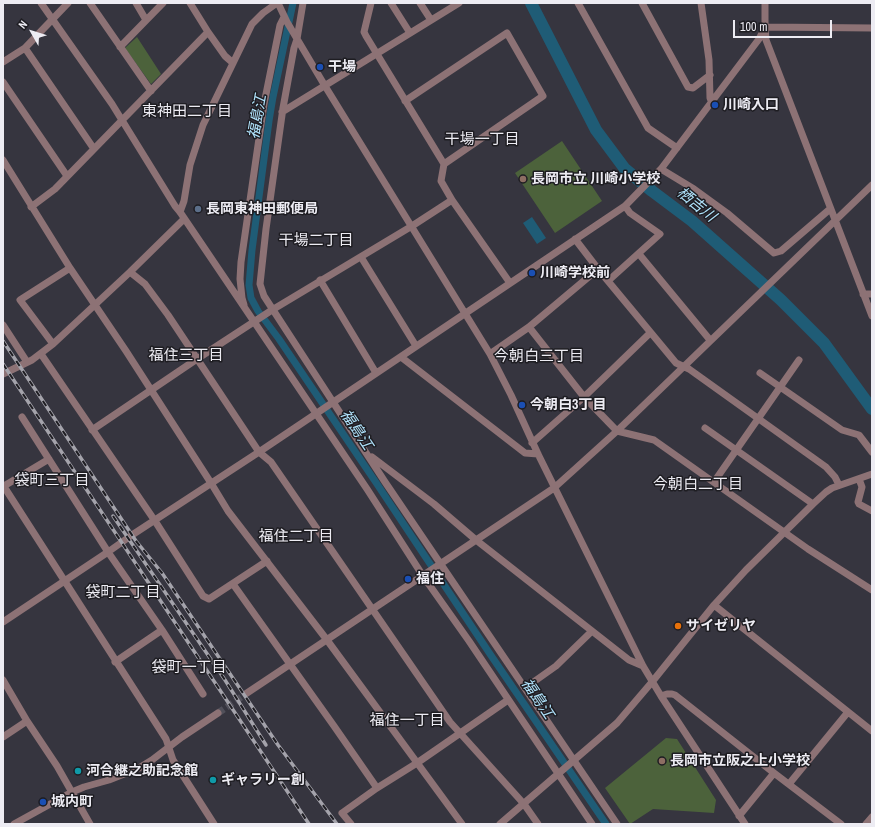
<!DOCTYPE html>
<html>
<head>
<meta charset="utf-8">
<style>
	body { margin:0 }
	#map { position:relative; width:875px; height:827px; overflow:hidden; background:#36353f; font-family:"Archivo Narrow",sans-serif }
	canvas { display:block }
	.frame { position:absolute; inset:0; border:4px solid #edecf3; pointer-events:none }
	.north { position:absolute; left:12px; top:12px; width:40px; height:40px; -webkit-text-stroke:3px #1e1d22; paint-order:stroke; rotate:309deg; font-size:11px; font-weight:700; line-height:16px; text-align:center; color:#edecf3 }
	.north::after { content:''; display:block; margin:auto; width:14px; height:18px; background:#edecf3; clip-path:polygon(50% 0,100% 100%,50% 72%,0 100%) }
	.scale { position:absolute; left:733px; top:20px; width:99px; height:18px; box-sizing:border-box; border:2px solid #edecf3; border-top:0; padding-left:5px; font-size:12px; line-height:14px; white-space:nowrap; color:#edecf3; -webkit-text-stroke:3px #1e1d22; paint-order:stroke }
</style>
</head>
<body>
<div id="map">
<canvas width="875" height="827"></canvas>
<div class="frame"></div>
<div class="north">N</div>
<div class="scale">100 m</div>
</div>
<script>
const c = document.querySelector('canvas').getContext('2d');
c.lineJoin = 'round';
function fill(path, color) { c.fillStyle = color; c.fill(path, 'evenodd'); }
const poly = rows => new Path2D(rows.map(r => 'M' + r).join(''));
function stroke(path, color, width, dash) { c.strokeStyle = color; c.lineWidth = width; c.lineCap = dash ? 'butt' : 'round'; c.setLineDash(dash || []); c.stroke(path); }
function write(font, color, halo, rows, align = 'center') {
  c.font = font + ' "Archivo Narrow","Noto Sans JP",sans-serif'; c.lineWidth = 3; c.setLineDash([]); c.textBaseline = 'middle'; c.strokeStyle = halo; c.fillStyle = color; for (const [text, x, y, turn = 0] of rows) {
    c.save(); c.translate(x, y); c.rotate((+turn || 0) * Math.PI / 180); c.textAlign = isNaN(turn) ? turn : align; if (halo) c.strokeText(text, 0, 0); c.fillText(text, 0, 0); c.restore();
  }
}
const green = poly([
	[137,37,161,74,151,84,125,48],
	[562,141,602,201,555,233,515,173],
	[666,738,677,739,716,800,714,813,653,809,630,824,605,788]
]);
const water = poly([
	[532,217,546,238,537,244,523,223]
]);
const canal = poly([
	[293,3,273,97,269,121,252,250,249,285,251,298,258,311,279,339,377,484,490,654,606,824]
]);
const river = poly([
	[531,3,596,130,625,169,652,191,692,221,781,300,824,343,872,409]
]);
const minorTunnel = poly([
	[218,713,247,693]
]);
const minor = poly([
	[41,3,112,104,175,206,180,212,367,489,423,576,469,641,592,824],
	[90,3,151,91],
	[136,3,146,20],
	[190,3,208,32,225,56,233,63],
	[278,3,287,22,325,86,490,354,511,395,538,454,643,666,661,696,745,824],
	[303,3,297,39,294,48,283,108,266,229,260,284,264,296,385,482,617,824],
	[371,3,364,32,366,36,444,164,441,181,452,200,510,283],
	[391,3,410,33],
	[420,3,431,20],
	[578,3,648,128,677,148],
	[642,3,688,87,693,88,710,75],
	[701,3,709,60,710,98,712,103],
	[872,28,765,27,766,40,872,316],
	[120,47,163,3],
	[25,48,94,149],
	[3,62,25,48,68,3],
	[3,82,67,176],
	[405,101,507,33,543,96,444,164],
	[282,112,459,3],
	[3,160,70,268,126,351,211,483,228,511,327,640,462,824],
	[661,169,694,189,727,213,774,253,781,251,830,209],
	[31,207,55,189,208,32],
	[180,212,184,201,190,165,203,125,252,24,263,13,277,3],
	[575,239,598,269,676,363,689,369,826,467,835,477,839,485],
	[639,254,710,340],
	[361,257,416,346],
	[130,272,145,284,168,315,259,452,271,462,450,722,524,804,538,824],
	[320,280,376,373],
	[608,281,660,234,630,213,625,206],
	[863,294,872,294],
	[244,305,242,298,240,279,241,262,264,104,280,25,284,17],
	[3,325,27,362],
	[529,327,584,397,617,431,654,440,808,549,872,590],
	[53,344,20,300,70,268],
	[41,354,155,521,203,596,209,599,267,561],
	[490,354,529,327,598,269],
	[401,357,525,453,538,454],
	[760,373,842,430,859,435,872,452],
	[3,374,32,360,53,344,130,272,184,219],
	[22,417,108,552,162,630,203,694],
	[705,428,813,504],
	[92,430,197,359,272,310,412,226,452,200],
	[532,443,584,397,650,333],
	[372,457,434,504,476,540,629,660,643,666],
	[859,479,862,487,858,502,859,504,872,511],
	[714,482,799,360],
	[3,485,166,739,173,760,214,824],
	[4,486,49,459],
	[233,584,334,726,377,788],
	[714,605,872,731],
	[3,622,108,552,132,535,259,452,625,206,661,169,759,39,765,27,765,3],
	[115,662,162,630],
	[3,680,27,721,57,766,90,824],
	[525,688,556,666,592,631],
	[247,693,554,488,617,431,872,185],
	[661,696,667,694,672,694,675,695,774,773,841,824],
	[3,737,27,721],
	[789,784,848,712],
	[739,816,774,773],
	[14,824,72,792,84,787,109,780,139,768,152,760,182,737,218,713],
	[351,824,342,813,377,788,417,763,508,700],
	[500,824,617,723,652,682,714,605,746,570,813,504,826,492,832,488,872,474],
	[866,824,872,817]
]);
const rail = poly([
	[3,341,136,541,162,573,278,745,337,824],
	[3,364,309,824],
	[113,516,225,680,266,745]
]);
const markers = [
	[320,67,4,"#1a4fb4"],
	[715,105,4,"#1a4fb4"],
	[523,179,4,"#8d6e63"],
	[198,209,4,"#5c6f8a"],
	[532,273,4,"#1a4fb4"],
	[522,405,4,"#1a4fb4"],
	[408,579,4,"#1a4fb4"],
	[678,626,4,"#e8710a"],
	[662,761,4,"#8d6e63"],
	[78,771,4,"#0f9aa8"],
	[213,780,4,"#0f9aa8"],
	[43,802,4,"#1a4fb4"]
];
const poiNames = [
	["干場",328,67],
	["川崎入口",723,105],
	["長岡市立 川崎小学校",531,179],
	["長岡東神田郵便局",206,209],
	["川崎学校前",540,273],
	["今朝白3丁目",530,405],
	["福住",416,579],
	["サイゼリヤ",686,626],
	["長岡市立阪之上小学校",670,761],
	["河合継之助記念館",86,771],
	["ギャラリー創",221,780],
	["城内町",51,802]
];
const neighbourhoodNames = [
	["東神田二丁目",187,112],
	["干場一丁目",482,140],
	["干場二丁目",316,241],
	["福住三丁目",186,356],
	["今朝白三丁目",539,357],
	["袋町三丁目",52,481],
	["今朝白二丁目",698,485],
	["福住二丁目",296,537],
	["袋町二丁目",123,593],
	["袋町一丁目",189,668],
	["福住一丁目",407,721]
];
const waterNames = [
	["福島江",258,117,-80],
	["栖吉川",696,205,39],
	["福島江",356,430,56],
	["福島江",537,699,56]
];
fill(green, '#4c623b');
fill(water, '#1f5c76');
stroke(canal, '#1f5c76', 7);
stroke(river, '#1f5c76', 12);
stroke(minorTunnel, '#51505a', 7, [7, 3.5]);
stroke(minor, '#8d7275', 7);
stroke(rail, '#a4a3ab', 3.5);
stroke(rail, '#1e1d22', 2, [6]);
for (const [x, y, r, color] of markers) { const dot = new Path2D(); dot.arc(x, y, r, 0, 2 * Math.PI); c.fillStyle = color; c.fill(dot); stroke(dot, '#1e1d22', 1.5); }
write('bold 14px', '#edecf3', '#1e1d22', poiNames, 'left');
write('15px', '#edecf3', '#1e1d22', neighbourhoodNames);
write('italic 15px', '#b1e4fd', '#1e1d22', waterNames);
</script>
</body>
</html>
